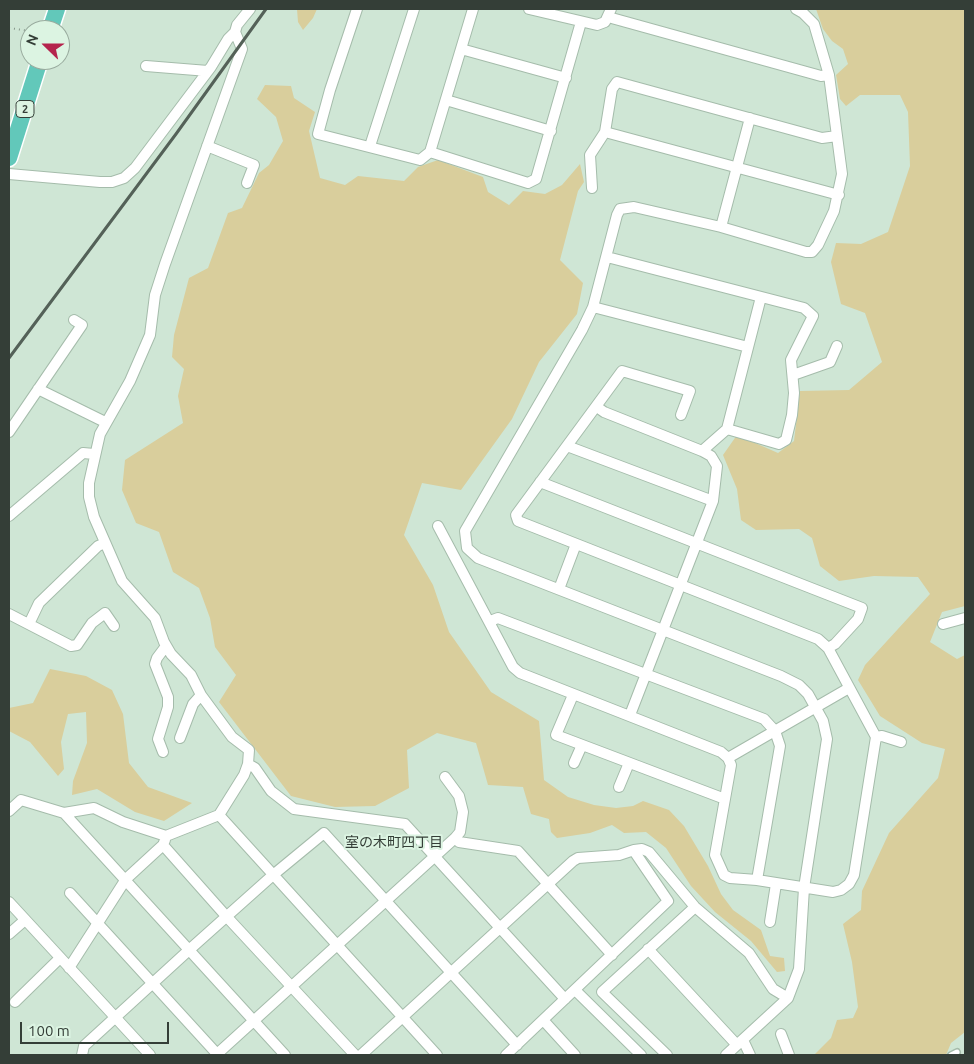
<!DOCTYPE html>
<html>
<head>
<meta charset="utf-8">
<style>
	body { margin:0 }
	#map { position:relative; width:974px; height:1064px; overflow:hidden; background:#cfe6d5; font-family:Ubuntu,sans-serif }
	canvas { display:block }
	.frame { position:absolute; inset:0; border:10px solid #343e37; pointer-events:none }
	.north { position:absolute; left:20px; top:20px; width:50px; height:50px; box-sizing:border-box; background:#dcf4e2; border:1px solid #99ab9e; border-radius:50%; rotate:292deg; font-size:14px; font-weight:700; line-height:20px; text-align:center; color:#343e37 }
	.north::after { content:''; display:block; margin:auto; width:18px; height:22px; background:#b5244d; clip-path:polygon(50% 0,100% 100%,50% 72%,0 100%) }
	.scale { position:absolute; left:20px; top:1022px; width:149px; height:22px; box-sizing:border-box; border:2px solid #343e37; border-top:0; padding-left:6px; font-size:15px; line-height:18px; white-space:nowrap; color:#343e37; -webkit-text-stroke:4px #dcf4e2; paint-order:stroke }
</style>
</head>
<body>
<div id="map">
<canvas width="974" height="1064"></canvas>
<div class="frame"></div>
<div class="north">N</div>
<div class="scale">100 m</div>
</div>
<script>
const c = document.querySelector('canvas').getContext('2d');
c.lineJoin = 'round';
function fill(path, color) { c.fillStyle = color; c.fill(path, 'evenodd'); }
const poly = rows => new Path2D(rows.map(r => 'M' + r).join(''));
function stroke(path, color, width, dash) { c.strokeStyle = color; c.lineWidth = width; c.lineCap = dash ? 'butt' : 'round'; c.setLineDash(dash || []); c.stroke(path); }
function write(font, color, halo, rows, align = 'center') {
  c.font = font + ' Ubuntu,"Noto Sans JP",sans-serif'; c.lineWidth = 4; c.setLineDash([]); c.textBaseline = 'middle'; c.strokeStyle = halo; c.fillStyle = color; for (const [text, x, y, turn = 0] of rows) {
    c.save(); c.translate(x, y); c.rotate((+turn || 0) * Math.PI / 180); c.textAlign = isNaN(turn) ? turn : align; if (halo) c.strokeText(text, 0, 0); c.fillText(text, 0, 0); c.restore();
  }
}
const green = poly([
	[297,9,317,9,313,18,303,30,298,22],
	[816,9,965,9,965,606,942,612,930,642,957,659,965,655,965,1032,951,1043,946,1055,814,1055,831,1038,837,1020,853,1018,858,1007,852,962,843,924,861,910,862,891,889,833,938,778,945,749,922,743,880,716,858,680,865,665,930,594,918,577,874,576,839,581,820,566,812,538,799,529,756,530,741,520,737,489,723,455,737,435,778,453,794,441,800,391,849,390,882,362,865,313,841,304,831,262,836,243,861,244,888,232,910,166,908,112,900,95,860,95,846,106,840,99,836,75,848,64,843,49,832,41,823,29],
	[265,85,291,86,294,98,315,112,309,131,320,178,345,185,358,176,404,181,418,167,438,160,483,177,488,192,509,205,523,191,545,194,562,185,580,164,584,182,578,191,560,260,583,283,577,314,539,362,512,419,461,490,422,483,404,535,433,585,449,632,491,692,539,721,544,780,568,797,594,805,616,808,633,806,643,801,669,810,684,826,708,866,721,894,733,910,761,930,770,956,784,958,785,971,777,972,751,941,715,912,691,886,666,848,646,832,624,833,612,825,590,833,557,838,551,832,549,819,531,814,523,787,488,785,476,743,437,733,407,750,409,788,375,806,335,807,291,796,219,702,236,675,215,647,210,618,199,588,173,572,159,532,136,523,122,490,125,460,183,423,178,396,184,369,172,357,174,335,189,278,208,268,228,213,242,208,259,173,269,165,283,141,276,117,257,99],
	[50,669,86,676,112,690,123,714,129,763,148,787,192,803,164,821,135,812,97,789,72,795,73,781,87,743,86,712,68,714,61,742,64,769,58,776,30,742,9,731,9,708,33,703]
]);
const path = poly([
	[9,28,30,31]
]);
const service = poly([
	[951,1055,957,1052]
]);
const minor = poly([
	[357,9,330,90,318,134,420,160,430,152,473,9],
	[529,9,597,25,605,22,611,9],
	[608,17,821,76,829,75],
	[461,49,566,78],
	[146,66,208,71],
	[446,100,551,131],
	[605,132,839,195],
	[207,146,254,165,247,183],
	[370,146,414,9],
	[430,152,528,183,536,179,581,22],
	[9,174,100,182,112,182,124,178,135,168,211,67,228,39,235,32],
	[592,188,590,155,605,132,612,89,617,82,822,138,837,136],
	[721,227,750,118],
	[607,257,804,308,813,316,791,360,794,393,792,415,786,440,779,444,727,429],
	[593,307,748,347],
	[793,375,830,362,837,346],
	[38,389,105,422],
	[597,407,604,412,702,451,711,456,717,466,713,501,630,715],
	[9,432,82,325,74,320],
	[567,446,713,501],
	[702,451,727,429,761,297],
	[540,482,862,608,858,619,835,644,828,648],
	[9,516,83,453,94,454],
	[438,526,513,667,520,673,721,752,728,758,731,765,715,855,724,875,730,878,757,880,833,892,841,890,849,884,854,875,876,737,828,648,818,639,518,521,516,515,622,371,690,391,681,415],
	[559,589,576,544],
	[9,614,71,646,77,645,92,623,105,613,114,626],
	[490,621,498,618,764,719,775,731,780,746,757,880],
	[29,624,39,603,98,546,105,543],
	[943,624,965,618],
	[573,695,556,735,725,799],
	[876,737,882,736,901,742],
	[180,738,193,704,201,695],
	[163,752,158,739,168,707,168,697,155,664,157,658,166,646],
	[728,758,849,688],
	[574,763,582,745],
	[248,764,255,768,271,791,294,809,405,824,565,999],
	[619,787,629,763],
	[9,811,21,800,64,813,285,1055],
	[64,813,94,808,123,822,166,836,219,815,244,775,248,764,249,750,232,737,201,695,191,675,171,654,164,642,155,618,122,581,94,517,89,497,89,483,100,434,130,381,150,335,155,295,165,264,242,49,235,32,237,25,250,9],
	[219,815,437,1055],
	[455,838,459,842,518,851,612,955],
	[163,845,226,916,355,1055],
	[70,893,218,1055],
	[9,902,150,1055],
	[770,922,776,884],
	[9,934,25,920],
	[648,949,737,1045],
	[69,968,126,879,163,845,165,840],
	[575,990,641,1055],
	[15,1002,60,958],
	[544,1021,575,1055],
	[781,1034,789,1055],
	[743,1040,750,1055],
	[82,1055,84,1046,189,950,273,875,324,833,517,1045],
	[216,1055,455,838,460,832,463,812,459,796,445,777],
	[361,1055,573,861,578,858,619,855,634,850,642,849,649,852,695,907,749,953,773,989,788,998],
	[506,1055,668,901,636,854,636,850],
	[667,1055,602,992,695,907],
	[726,1055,788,998,799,969,804,888,827,739,823,721,808,694,799,685,781,676,478,558,467,548,465,531,582,330,593,307,617,215,620,209,634,207,721,227,806,252,812,252,818,245,834,211,842,174,829,75,814,24,803,13,796,9]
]);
const trunk = poly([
	[50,30,57,9],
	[9,158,40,60]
]);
const rail = poly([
	[9,358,176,134,266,9]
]);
const shields = [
	[25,109,18]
];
const shieldNames = [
	["2",25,109]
];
const neighbourhoodNames = [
	["室の木町四丁目",394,842]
];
fill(green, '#d9ce9c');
stroke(service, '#a5bcab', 8);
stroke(minor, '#a5bcab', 12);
stroke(trunk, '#fff', 19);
stroke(path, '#86978a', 2, [1, 4]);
stroke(service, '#fff', 5);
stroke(minor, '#fff', 10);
stroke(trunk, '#62c8ba', 16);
stroke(rail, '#546158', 3);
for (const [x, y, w] of shields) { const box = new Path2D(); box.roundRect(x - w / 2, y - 8.5, w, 17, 4); c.fillStyle = '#dcf4e2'; c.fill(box); stroke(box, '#343e37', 1); }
write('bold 11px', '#343e37', null, shieldNames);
write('14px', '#343e37', '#dcf4e2', neighbourhoodNames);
</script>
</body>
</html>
